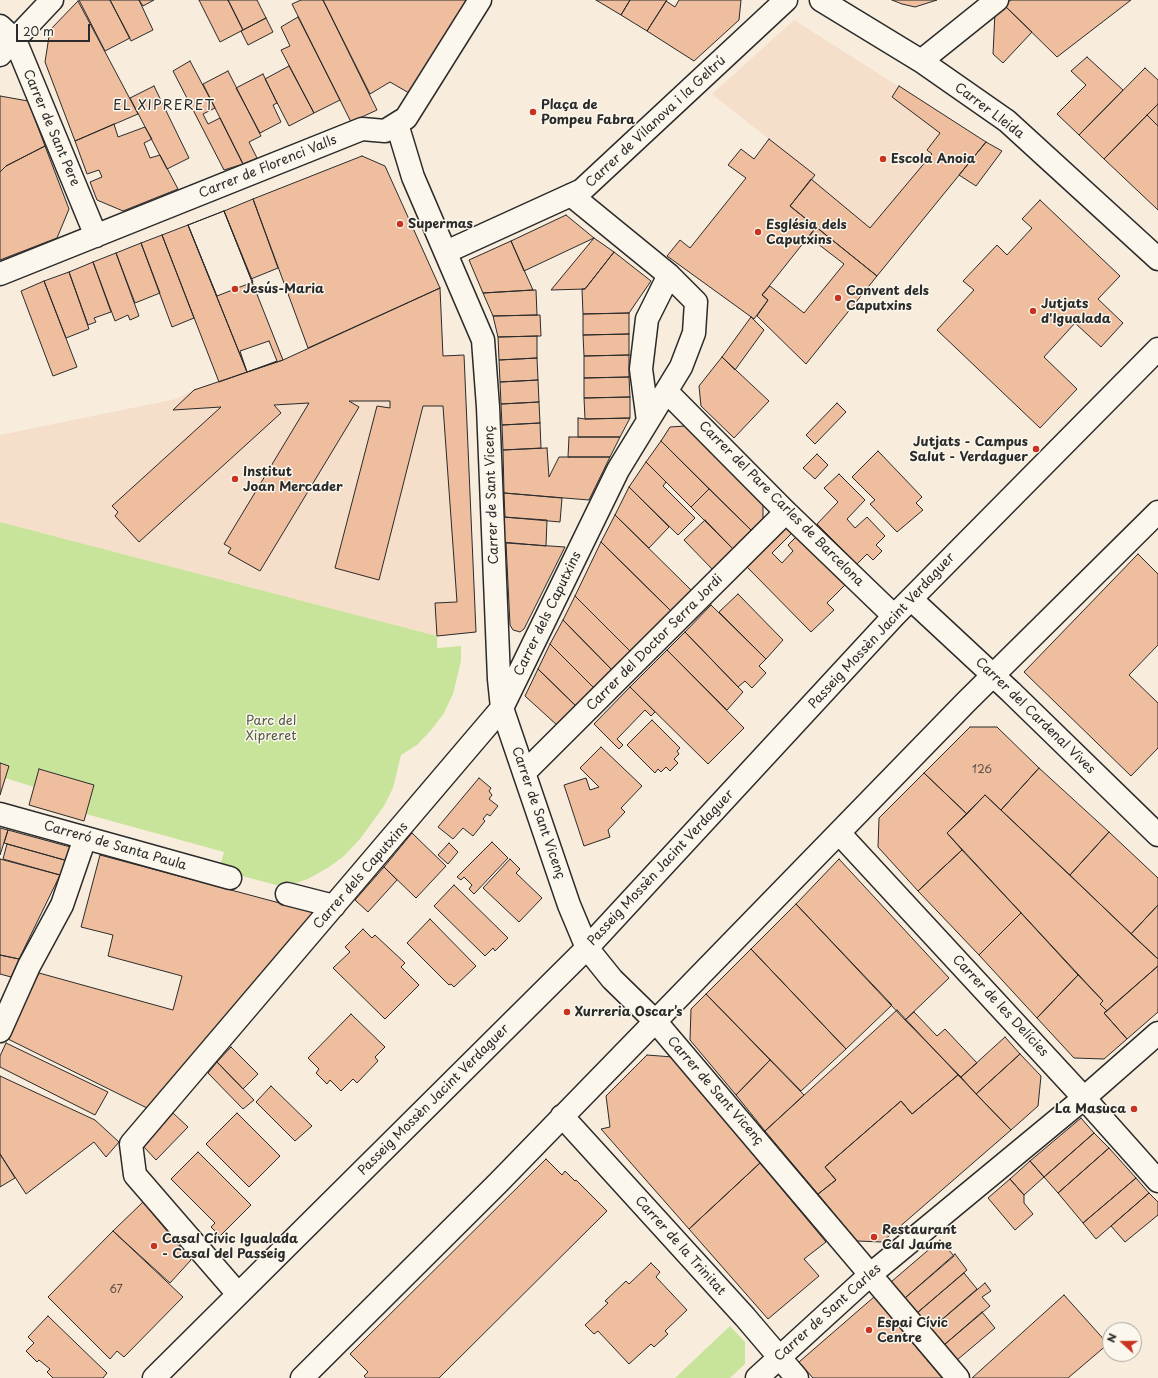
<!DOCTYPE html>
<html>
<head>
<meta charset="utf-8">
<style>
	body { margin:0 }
	#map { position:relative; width:1158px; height:1378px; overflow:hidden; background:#f8ecdd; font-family:"Playpen Sans",sans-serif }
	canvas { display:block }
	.north { position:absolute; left:1102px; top:1322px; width:40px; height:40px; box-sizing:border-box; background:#fbf7ec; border:1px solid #a8a59f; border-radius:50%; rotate:291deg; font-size:11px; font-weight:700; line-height:16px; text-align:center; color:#2b2b2b }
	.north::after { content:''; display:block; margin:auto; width:14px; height:18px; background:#c8321e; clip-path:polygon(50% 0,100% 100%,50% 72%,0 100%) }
	.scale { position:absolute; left:16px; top:24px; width:74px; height:18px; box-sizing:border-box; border:2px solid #2b2b2b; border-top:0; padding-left:5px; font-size:12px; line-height:14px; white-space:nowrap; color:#2b2b2b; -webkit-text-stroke:3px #fbf7ec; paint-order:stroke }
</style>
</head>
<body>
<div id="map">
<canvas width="1158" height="1378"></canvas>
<div class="north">N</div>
<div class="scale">20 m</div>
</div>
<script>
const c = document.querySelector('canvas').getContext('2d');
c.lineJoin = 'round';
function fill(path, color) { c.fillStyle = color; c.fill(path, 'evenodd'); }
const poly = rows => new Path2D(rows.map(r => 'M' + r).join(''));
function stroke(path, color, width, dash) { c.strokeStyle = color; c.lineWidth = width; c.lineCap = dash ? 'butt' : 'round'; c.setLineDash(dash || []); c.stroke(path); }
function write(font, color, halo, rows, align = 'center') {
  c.font = font + ' "Playpen Sans",sans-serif'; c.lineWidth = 3; c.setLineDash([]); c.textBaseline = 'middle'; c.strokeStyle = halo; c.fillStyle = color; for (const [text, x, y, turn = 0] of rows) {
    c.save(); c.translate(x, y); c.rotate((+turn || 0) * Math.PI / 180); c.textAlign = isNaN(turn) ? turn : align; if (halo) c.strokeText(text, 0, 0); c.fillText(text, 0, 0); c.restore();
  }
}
const built = poly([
	[794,20,986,142,877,276,790,206,814,175,712,94],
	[440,288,443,356,464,355,476,632,437,636,0,522,0,435,176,399,194,390,283,360]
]);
const green = poly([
	[0,522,437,636,437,648,461,646,461,661,453,694,444,713,432,729,417,745,401,755,393,788,384,806,360,839,343,857,329,867,308,879,284,887,219,870,224,852,86,814,84,821,29,805,34,787,5,778,0,795],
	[730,1326,745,1342,745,1364,730,1378,675,1378]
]);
const building = poly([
	[79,0,110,0,130,38,105,51,79,0],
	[110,0,139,0,153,30,131,41,110,0],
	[139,0,154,0,143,6,139,0],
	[199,0,228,0,243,30,220,42,199,0],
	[228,0,257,0,266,18,243,30,228,0],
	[301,0,323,0,377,110,351,122,292,4,301,0],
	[323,0,467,0,409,93,390,82,370,94,323,0],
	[596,0,630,0,621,15,596,0],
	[630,0,667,0,647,31,621,15,630,0],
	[679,0,741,0,739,20,694,61,647,31,666,1,675,7,679,0],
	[892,0,937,0,915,7,902,4,892,0],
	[1011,0,1131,0,1057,57,1004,5,1011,0],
	[78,1,138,114,75,141,45,62,50,30,78,1],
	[1004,5,1032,32,1003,63,993,54,995,12,1004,5],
	[298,17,340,100,314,113,281,50,290,46,281,27,298,17],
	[266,18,273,32,248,45,241,31,266,18],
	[1087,57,1123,90,1079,135,1057,114,1086,85,1071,71,1087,57],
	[190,61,215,108,203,114,208,124,220,118,243,164,224,170,173,71,190,61],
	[289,66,314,113,289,126,265,79,289,66],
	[1145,68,1158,80,1158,104,1104,159,1079,135,1145,68],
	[228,71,261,136,249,142,257,158,243,164,203,84,228,71],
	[263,74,277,103,273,105,281,122,260,133,236,88,263,74],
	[154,86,189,158,167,169,130,98,154,86],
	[899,86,986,142,877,276,790,206,811,179,870,228,932,154,927,150,940,133,892,97,899,86],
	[0,96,28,101,45,146,6,166,0,172,0,96],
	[1158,104,1158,126,1147,115,1158,104],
	[1147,115,1158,126,1158,210,1104,159,1147,115],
	[114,124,118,137,145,127,152,139,144,143,150,158,160,155,178,189,123,211,97,200,90,182,102,177,99,170,87,174,75,141,114,124],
	[769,139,815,175,790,206,816,227,762,295,768,300,754,319,667,256,680,240,690,248,746,178,728,165,741,149,754,159,769,139],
	[986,142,1002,151,976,186,959,175,986,142],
	[45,146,69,209,57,238,0,260,0,172,6,166,45,146],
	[362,156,385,166,440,288,308,348,253,199,362,156],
	[253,199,278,268,251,279,224,211,253,199],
	[1040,200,1120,276,1098,299,1123,323,1101,347,1075,323,1044,357,1077,389,1040,428,937,330,974,290,963,281,997,245,1007,255,1032,228,1022,219,1040,200],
	[224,211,283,360,247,372,188,225,224,211],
	[224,211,253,282,217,296,188,225,224,211],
	[566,215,594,238,524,271,511,241,566,215],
	[188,225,247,372,219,382,162,235,188,225],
	[816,227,877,276,806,364,757,316,768,300,762,295,770,286,804,313,844,264,809,237,816,227],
	[162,235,194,318,172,327,141,243,162,235],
	[594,238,614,252,585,289,551,290,594,238],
	[511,241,533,290,483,293,469,260,511,241],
	[141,243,160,293,135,303,116,253,141,243],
	[614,252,651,281,629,313,583,314,582,289,585,289,614,252],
	[116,253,139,316,130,320,128,315,115,321,93,262,116,253],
	[93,262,111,312,94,318,96,322,88,325,69,272,93,262],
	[69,272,89,329,66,338,44,281,69,272],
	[44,281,77,367,53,376,21,291,44,281],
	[440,288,443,356,464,355,476,632,437,636,435,603,457,602,443,406,423,406,379,580,335,568,377,406,390,408,390,401,349,401,359,407,260,571,228,553,231,548,224,544,309,403,274,405,281,413,139,542,115,516,118,512,112,506,221,407,173,410,194,390,283,360,440,288],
	[533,290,536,290,537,315,493,316,483,293,533,290],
	[629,313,629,334,583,335,583,314,629,313],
	[537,315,540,315,541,336,498,337,493,316,537,315],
	[751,317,764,330,735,370,722,357,751,317],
	[629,334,629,355,584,356,583,335,629,334],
	[537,336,537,358,499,360,498,337,537,336],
	[269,341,277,361,247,372,240,351,269,341],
	[629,355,629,377,584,378,584,356,629,355],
	[722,357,769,401,734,438,701,406,699,386,722,357],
	[537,358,538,380,500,382,499,360,537,358],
	[629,377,630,397,584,398,584,378,629,377],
	[538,380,539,402,501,404,500,382,538,380],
	[630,397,630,418,585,419,584,398,630,397],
	[539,402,540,423,502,425,501,404,539,402],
	[837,403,846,412,815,444,806,435,837,403],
	[578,418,585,419,630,418,620,437,578,437,578,418],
	[540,423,541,448,503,450,502,425,540,423],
	[685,426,763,504,763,518,751,530,661,441,670,427,685,426],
	[569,437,620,437,610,457,568,457,569,437],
	[661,441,709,489,691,507,646,462,661,441],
	[547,448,549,477,559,457,610,457,589,500,504,493,503,450,547,448],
	[878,451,922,497,916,503,923,510,897,532,870,504,875,500,852,477,878,451],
	[817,454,828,465,815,479,803,468,817,454],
	[646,462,666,482,663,486,695,518,678,535,629,487,646,462],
	[839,474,865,500,847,519,855,528,867,517,885,536,876,545,882,551,873,560,867,554,857,564,817,524,838,502,824,488,839,474],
	[629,487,669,527,649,548,615,515,629,487],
	[709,489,751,530,733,549,691,507,709,489],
	[504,493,562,498,560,522,505,517,504,493],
	[615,515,692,591,671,611,601,542,615,515],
	[502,517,547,520,546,546,502,542,502,517],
	[705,520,733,549,713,570,684,540,705,520],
	[787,527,792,533,772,553,782,563,793,551,788,545,796,537,845,585,827,603,834,610,811,632,747,567,787,527],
	[601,542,671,611,631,652,575,596,601,542],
	[506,543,565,547,524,629,520,632,513,630,510,625,506,543],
	[1138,554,1158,574,1158,645,1129,675,1158,703,1158,748,1131,776,1024,672,1138,554],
	[738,594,783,640,766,659,719,612,738,594],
	[575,596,631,652,613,671,563,620,575,596],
	[711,605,766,659,759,666,766,673,752,688,745,681,738,687,685,632,711,605],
	[563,620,613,671,595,689,550,644,563,620],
	[685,632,743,692,727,710,667,650,685,632],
	[550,644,595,689,577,707,538,669,550,644],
	[667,650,744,728,708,764,630,687,667,650],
	[538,669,577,707,558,726,525,696,538,669],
	[630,687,655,712,651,716,645,710,617,739,623,745,619,749,594,724,630,687],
	[652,720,680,748,677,751,679,754,674,759,678,763,670,771,666,767,661,772,658,769,655,773,627,745,652,720],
	[970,727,997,727,1039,768,1001,810,985,795,967,814,924,773,970,727],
	[601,747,642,786,621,808,625,812,608,830,610,837,584,846,564,785,586,778,590,790,599,787,580,768,601,747],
	[0,763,9,766,0,795,0,763],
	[1039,768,1109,832,1070,875,1001,810,1039,768],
	[39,769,94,785,84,821,29,805,39,769],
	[924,773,967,814,947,833,962,850,918,891,878,847,879,818,924,773],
	[479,778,491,788,489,791,492,795,489,799,498,806,490,816,487,814,483,819,485,821,473,836,463,828,453,839,438,827,479,778],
	[985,795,1158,959,1158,966,1107,1011,1100,1004,1103,1001,947,833,985,795],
	[0,828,8,830,0,855,0,828],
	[8,830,74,848,68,861,4,843,8,830],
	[1109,832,1158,878,1158,905,1131,934,1070,875,1109,832],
	[412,833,446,866,416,898,384,867,412,833],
	[492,842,508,858,474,894,469,889,472,885,464,877,461,880,457,877,492,842],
	[449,843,458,852,448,864,438,855,449,843],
	[7,844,68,861,60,875,3,859,7,844],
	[962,850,1021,913,979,955,918,891,962,850],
	[100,855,317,913,147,1108,8,1039,39,973,173,1010,182,976,108,956,113,935,81,927,100,855],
	[0,859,60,875,19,959,0,955,0,859],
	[510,859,520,869,516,873,542,898,519,922,483,888,510,859],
	[839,859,949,978,905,1020,796,904,839,859],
	[384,867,397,880,368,912,355,900,384,867],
	[454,885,508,938,495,951,493,948,485,956,434,906,454,885],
	[796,904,892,1005,846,1049,751,949,796,904],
	[1158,905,1158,959,1131,934,1158,905],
	[1021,913,1078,975,1037,1018,979,955,1021,913],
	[430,919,476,966,454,987,451,984,449,985,407,943,430,919],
	[363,929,372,938,375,935,405,963,401,967,419,985,385,1019,333,968,350,952,345,947,363,929],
	[751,949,846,1049,801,1091,706,994,751,949],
	[0,955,19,959,11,977,0,974,0,955],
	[1158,966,1158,1012,1127,1039,1104,1013,1158,966],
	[1078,975,1103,1001,1100,1004,1107,1011,1104,1013,1127,1039,1104,1059,1074,1058,1037,1018,1078,975],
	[706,994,770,1060,736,1095,690,1040,691,1009,706,994],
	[897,1010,958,1075,912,1114,901,1101,825,1167,836,1180,818,1194,765,1131,897,1010],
	[914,1012,937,1036,945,1029,977,1063,961,1077,905,1020,914,1012],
	[351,1014,385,1047,375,1057,378,1061,357,1083,353,1079,341,1091,330,1080,327,1084,316,1073,319,1069,308,1058,351,1014],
	[1005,1037,1020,1054,976,1094,961,1077,1005,1037],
	[6,1043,108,1092,95,1115,0,1067,0,1056,6,1043],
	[231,1047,258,1074,243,1089,217,1062,231,1047],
	[1020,1054,1041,1076,1038,1106,1011,1130,976,1094,1020,1054],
	[647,1055,673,1057,760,1163,689,1229,601,1129,610,1127,606,1096,647,1055],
	[770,1060,804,1095,765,1131,736,1095,770,1060],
	[217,1062,254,1100,243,1109,208,1073,217,1062],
	[958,1075,1011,1130,882,1242,857,1241,818,1194,836,1180,825,1167,901,1101,912,1114,958,1075],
	[0,1076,95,1120,119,1142,106,1157,94,1142,26,1194,0,1154,0,1076],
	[271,1086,312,1126,295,1141,256,1102,271,1086],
	[173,1113,188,1127,156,1160,144,1147,173,1113],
	[237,1113,280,1156,249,1187,206,1144,237,1113],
	[1081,1118,1094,1133,1044,1177,1030,1161,1081,1118],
	[1094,1133,1109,1148,1058,1193,1044,1177,1094,1133],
	[1109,1148,1136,1178,1083,1223,1058,1193,1109,1148],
	[198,1152,251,1205,220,1236,211,1227,215,1223,171,1179,198,1152],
	[0,1154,15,1178,0,1187,0,1154],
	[546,1159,562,1175,565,1171,575,1181,576,1180,607,1211,439,1378,366,1378,364,1376,368,1372,350,1354,546,1159],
	[1030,1161,1044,1177,1024,1195,1010,1179,1030,1161],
	[760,1163,826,1242,804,1259,819,1276,768,1319,689,1229,760,1163],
	[1136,1178,1149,1193,1096,1239,1083,1223,1136,1178],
	[1010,1179,1024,1195,1024,1203,1033,1214,1015,1230,988,1198,1010,1179],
	[1149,1193,1158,1202,1158,1215,1125,1242,1111,1226,1149,1193],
	[143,1202,191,1260,170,1283,113,1231,143,1202],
	[113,1231,183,1297,124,1357,117,1351,110,1359,48,1297,113,1231],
	[940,1240,954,1256,905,1298,891,1282,940,1240],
	[955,1254,967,1270,917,1313,905,1298,955,1254],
	[651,1263,660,1272,656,1277,687,1310,665,1331,668,1334,654,1347,651,1344,629,1364,598,1331,594,1334,585,1325,608,1303,605,1301,626,1281,629,1284,651,1263],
	[964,1273,977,1289,931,1329,917,1313,964,1273],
	[985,1283,991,1291,982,1297,990,1306,944,1345,931,1329,985,1283],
	[1064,1295,1108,1344,1068,1378,972,1378,1064,1295],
	[874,1297,942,1378,813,1378,799,1362,874,1297],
	[982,1312,995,1328,957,1360,944,1345,982,1312],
	[48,1316,107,1373,103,1378,53,1378,47,1372,50,1369,39,1360,37,1362,26,1351,34,1343,28,1337,48,1316]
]);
const minor = poly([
	[821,0,921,61,1007,121,1158,259],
	[0,26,15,40,96,236],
	[0,55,52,0],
	[921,61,997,0],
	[397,124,413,177,483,340,488,407,499,679,502,708,569,905,587,948,612,979,656,1022,958,1378],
	[446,252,582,190,786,0],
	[0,274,362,129,385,131,406,118,480,0],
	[667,392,786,512,894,616],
	[648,421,641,369,647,319,669,275],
	[911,599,1011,692,1158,835],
	[524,773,786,512],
	[0,814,230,878],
	[839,833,1084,1098,1158,1181],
	[287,894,334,906],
	[0,1031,29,966,62,905,85,838],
	[562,1116,745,1317,797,1378],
	[238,1294,135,1175,131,1144,502,708,618,470,681,367,694,333,696,302,669,275,571,195],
	[154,1378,587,948,894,616,1158,349],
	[302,1378,498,1183,966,702,1158,512],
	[757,1378,871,1274,1084,1098,1158,1033]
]);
const markers = [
	[533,112,4,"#c8321e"],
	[883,159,4,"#c8321e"],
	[400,224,4,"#c8321e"],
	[758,232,4,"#c8321e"],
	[235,289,4,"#c8321e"],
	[838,298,4,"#c8321e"],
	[1033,311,4,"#c8321e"],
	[1036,449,4,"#c8321e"],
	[235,479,4,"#c8321e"],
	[567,1012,4,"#c8321e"],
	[1134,1109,4,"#c8321e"],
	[874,1237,4,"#c8321e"],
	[154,1246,4,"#c8321e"],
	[869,1330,4,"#c8321e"]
];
const numberNames = [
	["126",982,770],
	["67",116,1290]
];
const poiNames = [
	["Plaça de",541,105],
	["Pompeu Fabra",541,120],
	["Escola Anoia",891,159],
	["Supermas",408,224],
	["Església dels",766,225],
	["Caputxins",766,240],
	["Jesús-Maria",243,289],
	["Convent dels",846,291],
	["Caputxins",846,306],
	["Jutjats",1041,304],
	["d'Igualada",1041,319],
	["Jutjats - Campus",1028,442,"right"],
	["Salut - Verdaguer",1028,457,"right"],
	["Institut",243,472],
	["Joan Mercader",243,487],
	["Xurreria Oscar’s",575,1012],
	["La Masuca",1126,1109,"right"],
	["Restaurant",882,1230],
	["Cal Jaume",882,1245],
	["Casal Cívic Igualada",162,1239],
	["- Casal del Passeig",162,1254],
	["Espai Cívic",877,1323],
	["Centre",877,1338]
];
const streetNames = [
	["Carrer Lleida",989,111,37],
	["Carrer de Vilanova i la Geltrú",656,122,-43],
	["Carrer de Sant Pere",51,128,67],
	["Carrer de Florenci Valls",268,167,-22],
	["Carrer de Sant Vicenç",492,495,-92],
	["Carrer del Pare Carles de Barcelona",781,504,45],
	["Carrer dels Caputxins",548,614,-64],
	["Passeig Mossèn Jacint Verdaguer",882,631,-47],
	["Carrer del Doctor Serra Jordi",655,643,-45],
	["Carrer del Cardenal Vives",1035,716,44],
	["Carrer de Sant Vicenç",538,813,71],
	["Carreró de Santa Paula",115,846,16],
	["Passeig Mossèn Jacint Verdaguer",661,868,-47],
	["Carrer dels Caputxins",361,876,-49],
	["Carrer de les Delícies",1000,1006,47],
	["Carrer de Sant Vicenç",715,1091,49],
	["Passeig Mossèn Jacint Verdaguer",434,1100,-45],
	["Carrer de la Trinitat",680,1246,48],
	["Carrer de Sant Carles",828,1313,-42]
];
const parkNames = [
	["Parc del",271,721],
	["Xipreret",271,736]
];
const neighbourhoodNames = [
	["EL XIPRERET",164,106]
];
fill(built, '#f5deca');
fill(green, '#c8e49b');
fill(building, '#eebe9f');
stroke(building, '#2b2b2b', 1);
stroke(minor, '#2b2b2b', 25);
stroke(minor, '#fbf7ec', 22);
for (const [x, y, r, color] of markers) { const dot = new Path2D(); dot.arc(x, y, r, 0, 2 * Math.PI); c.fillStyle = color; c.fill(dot); stroke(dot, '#fbf7ec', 1.5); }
write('11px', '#5c5048', null, numberNames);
write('bold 13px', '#2b2b2b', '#fbf7ec', poiNames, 'left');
write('13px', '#2b2b2b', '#fbf7ec', streetNames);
write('13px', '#525947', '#fbf7ec', parkNames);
c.letterSpacing = '1px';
write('14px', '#2b2b2b', '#fbf7ec', neighbourhoodNames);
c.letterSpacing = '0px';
</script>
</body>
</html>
